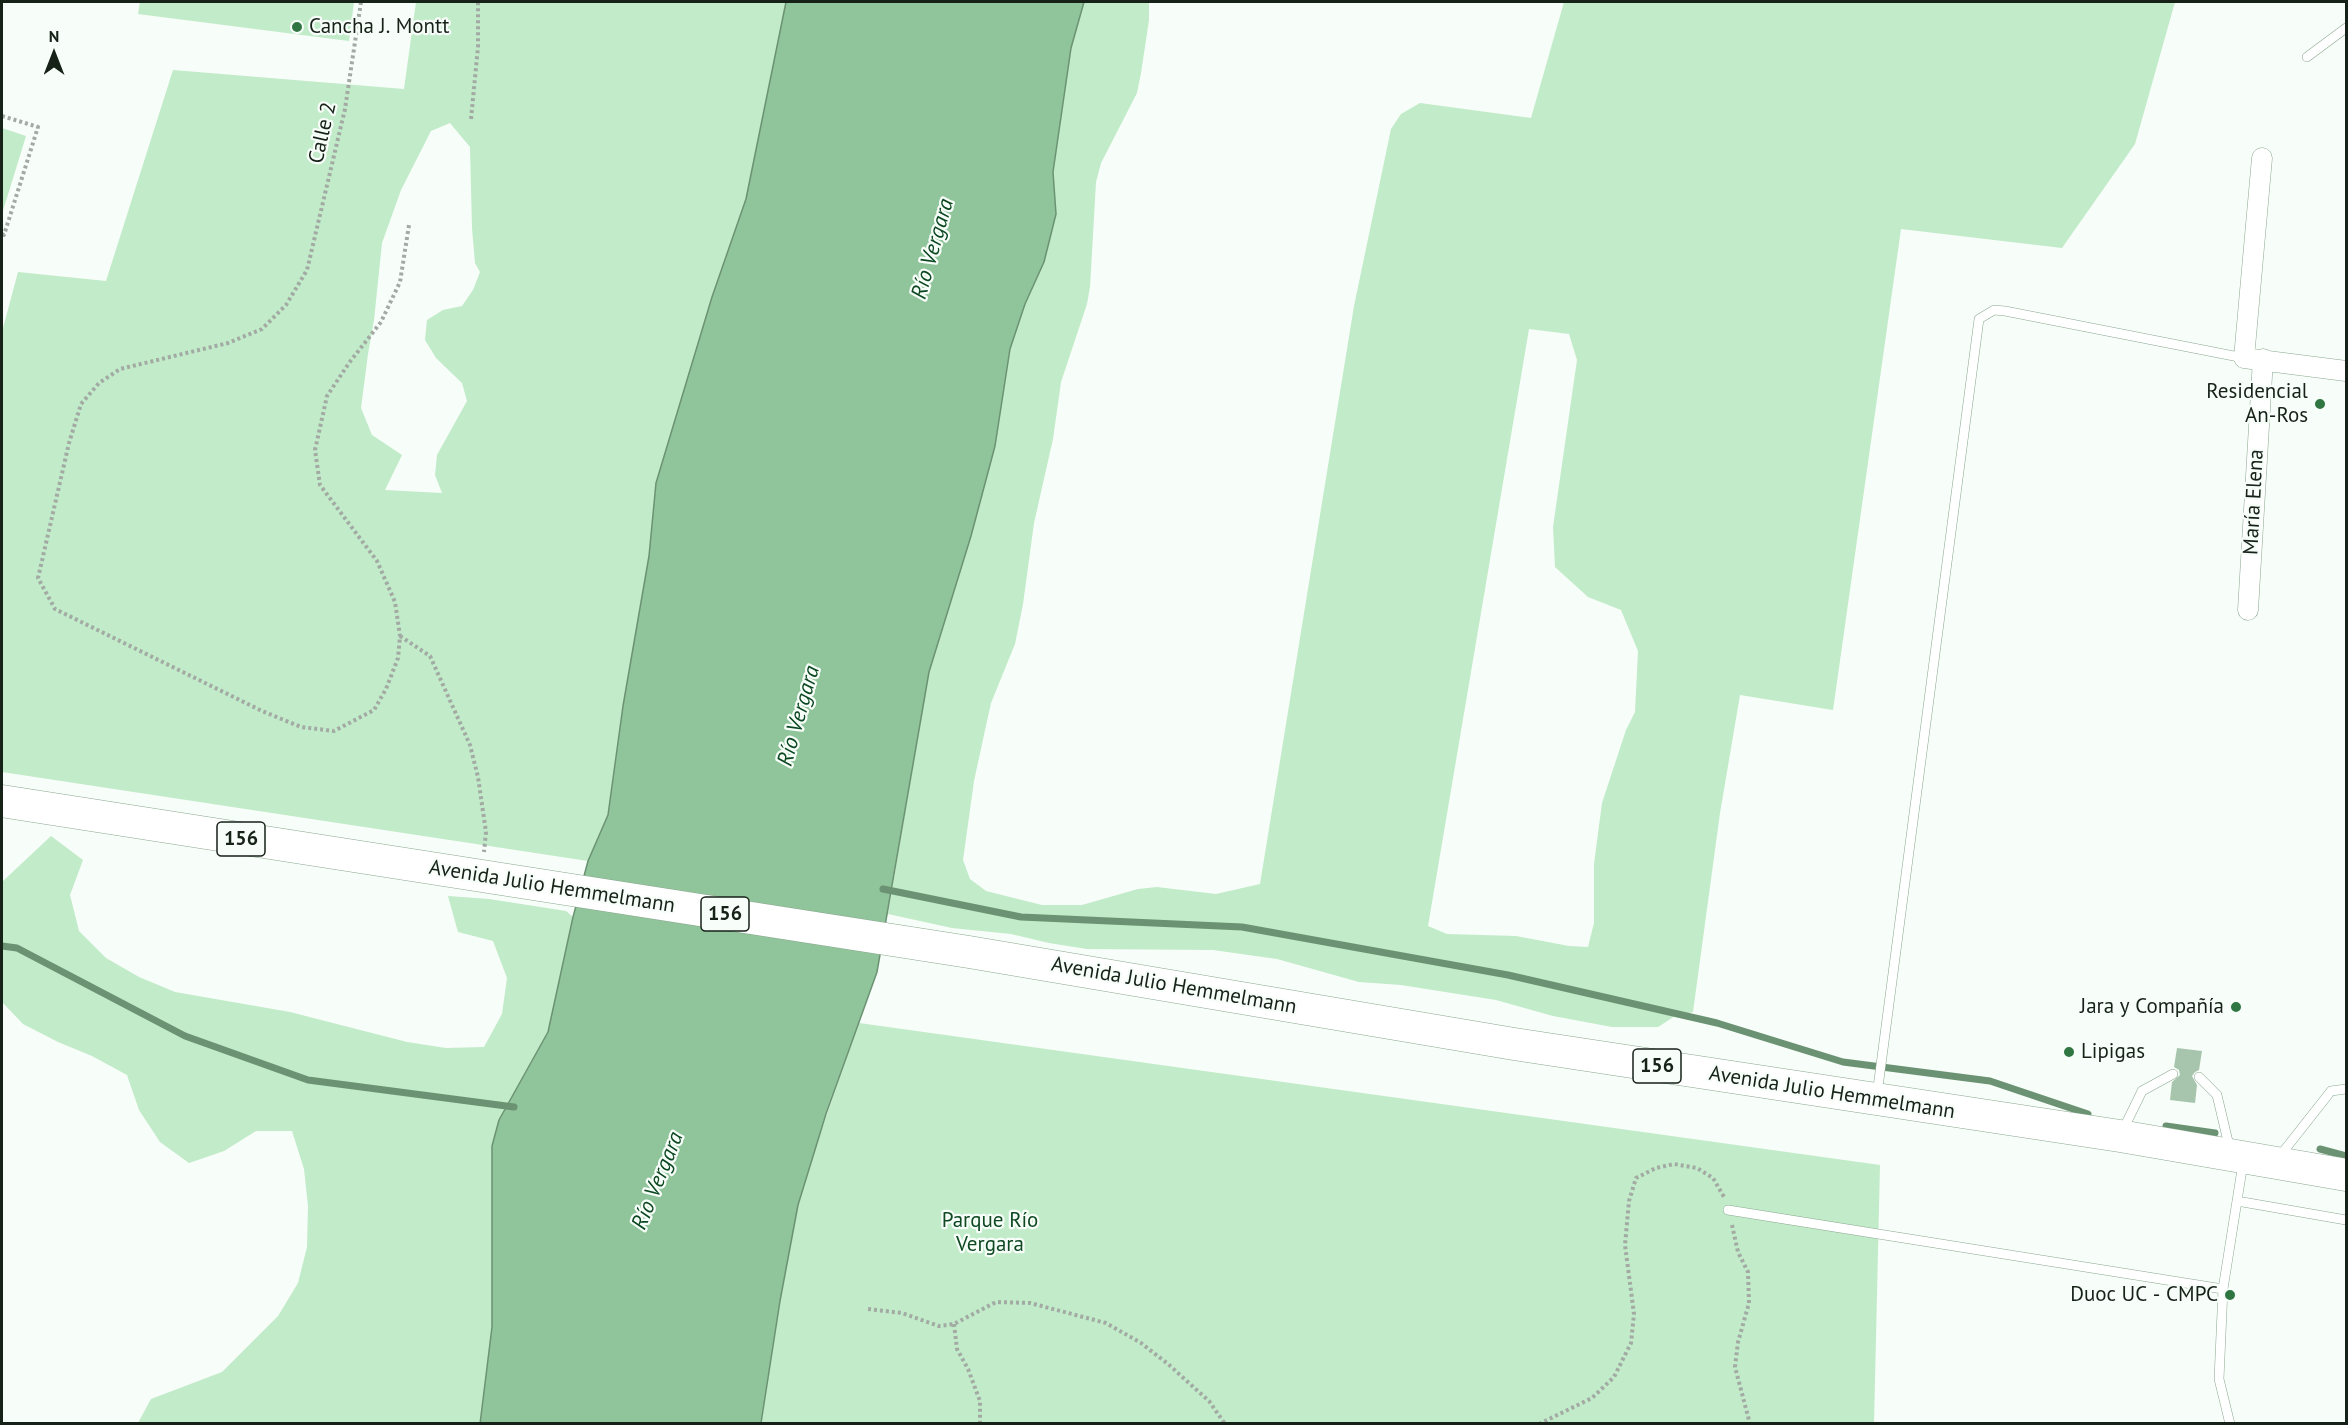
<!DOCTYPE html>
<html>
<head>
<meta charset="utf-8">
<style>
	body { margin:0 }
	#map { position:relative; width:2348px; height:1425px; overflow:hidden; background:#f7fdf8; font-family:"PT Sans",sans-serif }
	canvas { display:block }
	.frame { position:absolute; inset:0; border:3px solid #162118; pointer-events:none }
	.north { position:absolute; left:24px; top:24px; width:60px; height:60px; -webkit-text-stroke:4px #f7fdf8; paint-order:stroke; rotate:0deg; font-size:16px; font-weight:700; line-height:24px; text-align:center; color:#162118 }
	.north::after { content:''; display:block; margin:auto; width:21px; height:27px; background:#162118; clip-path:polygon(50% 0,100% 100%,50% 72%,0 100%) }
</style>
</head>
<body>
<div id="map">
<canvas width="2348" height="1425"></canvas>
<div class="frame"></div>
<div class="north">N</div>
</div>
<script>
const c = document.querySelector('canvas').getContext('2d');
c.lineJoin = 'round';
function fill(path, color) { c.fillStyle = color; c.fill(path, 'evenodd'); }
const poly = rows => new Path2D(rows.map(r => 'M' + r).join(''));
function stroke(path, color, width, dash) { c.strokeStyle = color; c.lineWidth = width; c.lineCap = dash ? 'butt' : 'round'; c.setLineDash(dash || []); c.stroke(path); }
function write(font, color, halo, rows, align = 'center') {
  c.font = font + ' "PT Sans",sans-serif'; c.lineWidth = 4.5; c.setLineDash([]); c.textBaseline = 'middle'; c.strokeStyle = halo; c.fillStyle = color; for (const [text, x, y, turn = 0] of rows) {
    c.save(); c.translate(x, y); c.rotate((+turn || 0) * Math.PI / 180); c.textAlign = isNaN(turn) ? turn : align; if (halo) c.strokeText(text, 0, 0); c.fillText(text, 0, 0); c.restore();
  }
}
const green = poly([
	[140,2,354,2,349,41,138,14],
	[416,2,786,2,746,199,712,297,656,483,649,556,623,706,608,815,588,861,2,772,2,332,18,272,106,281,173,70,404,89],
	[450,123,470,147,472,228,475,263,480,272,473,290,462,306,443,310,427,320,425,340,436,358,462,383,467,401,437,455,435,475,442,493,385,490,402,455,372,435,361,408,368,354,374,320,382,243,401,190,431,131],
	[1084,2,1149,2,1149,20,1141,73,1137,93,1101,163,1096,182,1090,287,1087,304,1061,382,1053,439,1034,523,1023,604,1015,644,991,703,987,721,974,781,963,860,970,879,986,891,1042,905,1082,905,1138,889,1157,887,1216,894,1260,884,1354,306,1391,129,1401,114,1420,103,1531,118,1564,2,2175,2,2135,144,2062,248,1901,229,1833,710,1740,695,1720,813,1693,1012,1675,1016,1658,1027,1612,1027,1553,1016,1496,1000,1401,985,1359,982,1277,959,1213,950,1087,949,1049,943,1011,934,952,928,888,914,929,672,971,536,995,446,1010,349,1025,304,1044,262,1056,214,1053,172,1071,48],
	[1529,329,1569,334,1577,360,1553,527,1555,567,1588,597,1621,610,1638,651,1635,712,1626,730,1602,803,1594,864,1594,923,1588,947,1569,946,1516,936,1447,934,1428,926],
	[2,128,26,136,2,214],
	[51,836,83,860,70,895,79,931,106,958,139,977,175,992,290,1012,407,1042,446,1048,484,1047,502,1014,507,978,493,941,458,932,448,896,489,899,566,911,573,917,548,1032,499,1120,492,1327,480,1423,138,1423,151,1399,222,1372,278,1316,298,1283,307,1247,308,1206,304,1169,292,1131,256,1131,224,1151,189,1163,160,1142,139,1110,127,1075,92,1056,58,1042,23,1024,2,1002,2,882],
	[859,1023,1880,1165,1874,1423,761,1424,780,1301,798,1205,811,1160]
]);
const water = poly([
	[786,2,1084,2,1071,48,1053,172,1056,214,1044,262,1025,304,1010,349,995,446,971,536,929,672,877,972,826,1114,798,1205,780,1301,761,1423,480,1424,492,1327,492,1146,499,1120,548,1032,573,917,588,861,608,815,623,706,649,556,656,483,712,297,746,199,786,2]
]);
const stream = poly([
	[883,889,1021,917,1242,927,1508,975,1717,1023,1843,1062,1990,1081,2088,1114],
	[2,946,17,948,185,1036,308,1080,514,1107],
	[2166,1126,2215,1133],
	[2320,1149,2346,1156]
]);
const building = poly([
	[2177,1048,2202,1051,2199,1070,2195,1072,2192,1076,2197,1085,2195,1103,2170,1100,2172,1082,2180,1075,2179,1070,2174,1067]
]);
const path = poly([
	[361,2,345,109,307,270,286,305,262,329,228,343,120,369,99,383,81,404,69,443,38,578,55,609,262,711,301,727,334,731,374,710,386,689,398,658,400,636,395,602,377,561,320,485,315,450,327,396,349,363,381,322,400,282,409,225],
	[2,116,38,127,4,235,2,234],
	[471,119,478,47,478,2],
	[400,636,430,656,470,745,478,777,486,832,484,852],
	[1732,1225,1738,1252,1748,1272,1749,1303,1738,1342,1735,1367,1750,1424],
	[868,1309,902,1313,939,1326,954,1324,996,1302,1030,1303,1106,1323,1141,1343,1168,1364,1209,1401,1225,1424],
	[954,1324,957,1349,968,1369,980,1401,980,1424],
	[1539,1424,1592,1398,1614,1377,1631,1343,1634,1314,1625,1245,1629,1201,1636,1178,1656,1168,1674,1164,1697,1168,1713,1178,1724,1197]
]);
const service = poly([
	[2307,57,2346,28],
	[2199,1077,2217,1095,2230,1150],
	[1877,1095,1979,319,1994,310,2005,311,2244,358],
	[2123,1130,2142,1091,2173,1074],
	[2279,1157,2331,1091,2346,1089],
	[2237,1201,2346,1220],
	[1728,1210,2223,1289,2243,1163],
	[2223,1289,2219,1379,2230,1424]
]);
const minor = poly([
	[2262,158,2244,358,2346,371],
	[2248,610,2263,359]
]);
const trunk = poly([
	[2,801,969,952,1514,1044,2120,1136,2346,1175]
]);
const markers = [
	[297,27,6,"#2f7643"],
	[2320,404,6,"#2f7643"],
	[2236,1007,6,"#2f7643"],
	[2069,1052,6,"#2f7643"],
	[2230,1295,6,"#2f7643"]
];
const shields = [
	[241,839,48],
	[725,914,48],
	[1657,1066,48]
];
const shieldNames = [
	["156",241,839],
	["156",725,914],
	["156",1657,1066]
];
const poiNames = [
	["Cancha J. Montt",309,27,"left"],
	["Residencial",2308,392],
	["An-Ros",2308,416],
	["Jara y Compañía",2224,1007],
	["Lipigas",2081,1052,"left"],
	["Duoc UC - CMPC",2218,1295]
];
const streetNames = [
	["Calle 2",323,133,-77],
	["María Elena",2254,502,-87],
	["Avenida Julio Hemmelmann",552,887,9],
	["Avenida Julio Hemmelmann",1174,986,10],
	["Avenida Julio Hemmelmann",1832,1093,9]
];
const parkNames = [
	["Parque Río",990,1221],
	["Vergara",990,1245]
];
const waterNames = [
	["Río Vergara",933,249,-74],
	["Río Vergara",799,716,-74],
	["Río Vergara",658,1181,-68]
];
fill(green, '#c1ebc9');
fill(water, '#90c49a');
stroke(water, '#6b9373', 1.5);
stroke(stream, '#6b9373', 7);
fill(building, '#a7c5ac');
stroke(service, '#8ba890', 10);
stroke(minor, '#8ba890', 21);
stroke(trunk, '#8ba890', 33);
stroke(path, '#a2aaa3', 4, [3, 3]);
stroke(service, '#fff', 9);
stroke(minor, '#fff', 20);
stroke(trunk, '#fff', 32);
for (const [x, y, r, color] of markers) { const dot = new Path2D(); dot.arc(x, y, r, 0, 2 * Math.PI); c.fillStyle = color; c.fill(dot); stroke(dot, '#f7fdf8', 2); }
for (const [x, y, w] of shields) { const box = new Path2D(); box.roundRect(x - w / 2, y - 17, w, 34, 4.5); c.fillStyle = '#f7fdf8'; c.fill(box); stroke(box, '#162118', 1.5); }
write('bold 20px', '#162118', null, shieldNames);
write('21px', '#162118', '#f7fdf8', poiNames, 'right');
write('21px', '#162118', '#f7fdf8', streetNames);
write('21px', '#0e4922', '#f7fdf8', parkNames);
write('italic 22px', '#0b4720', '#f7fdf8', waterNames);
</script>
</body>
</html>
